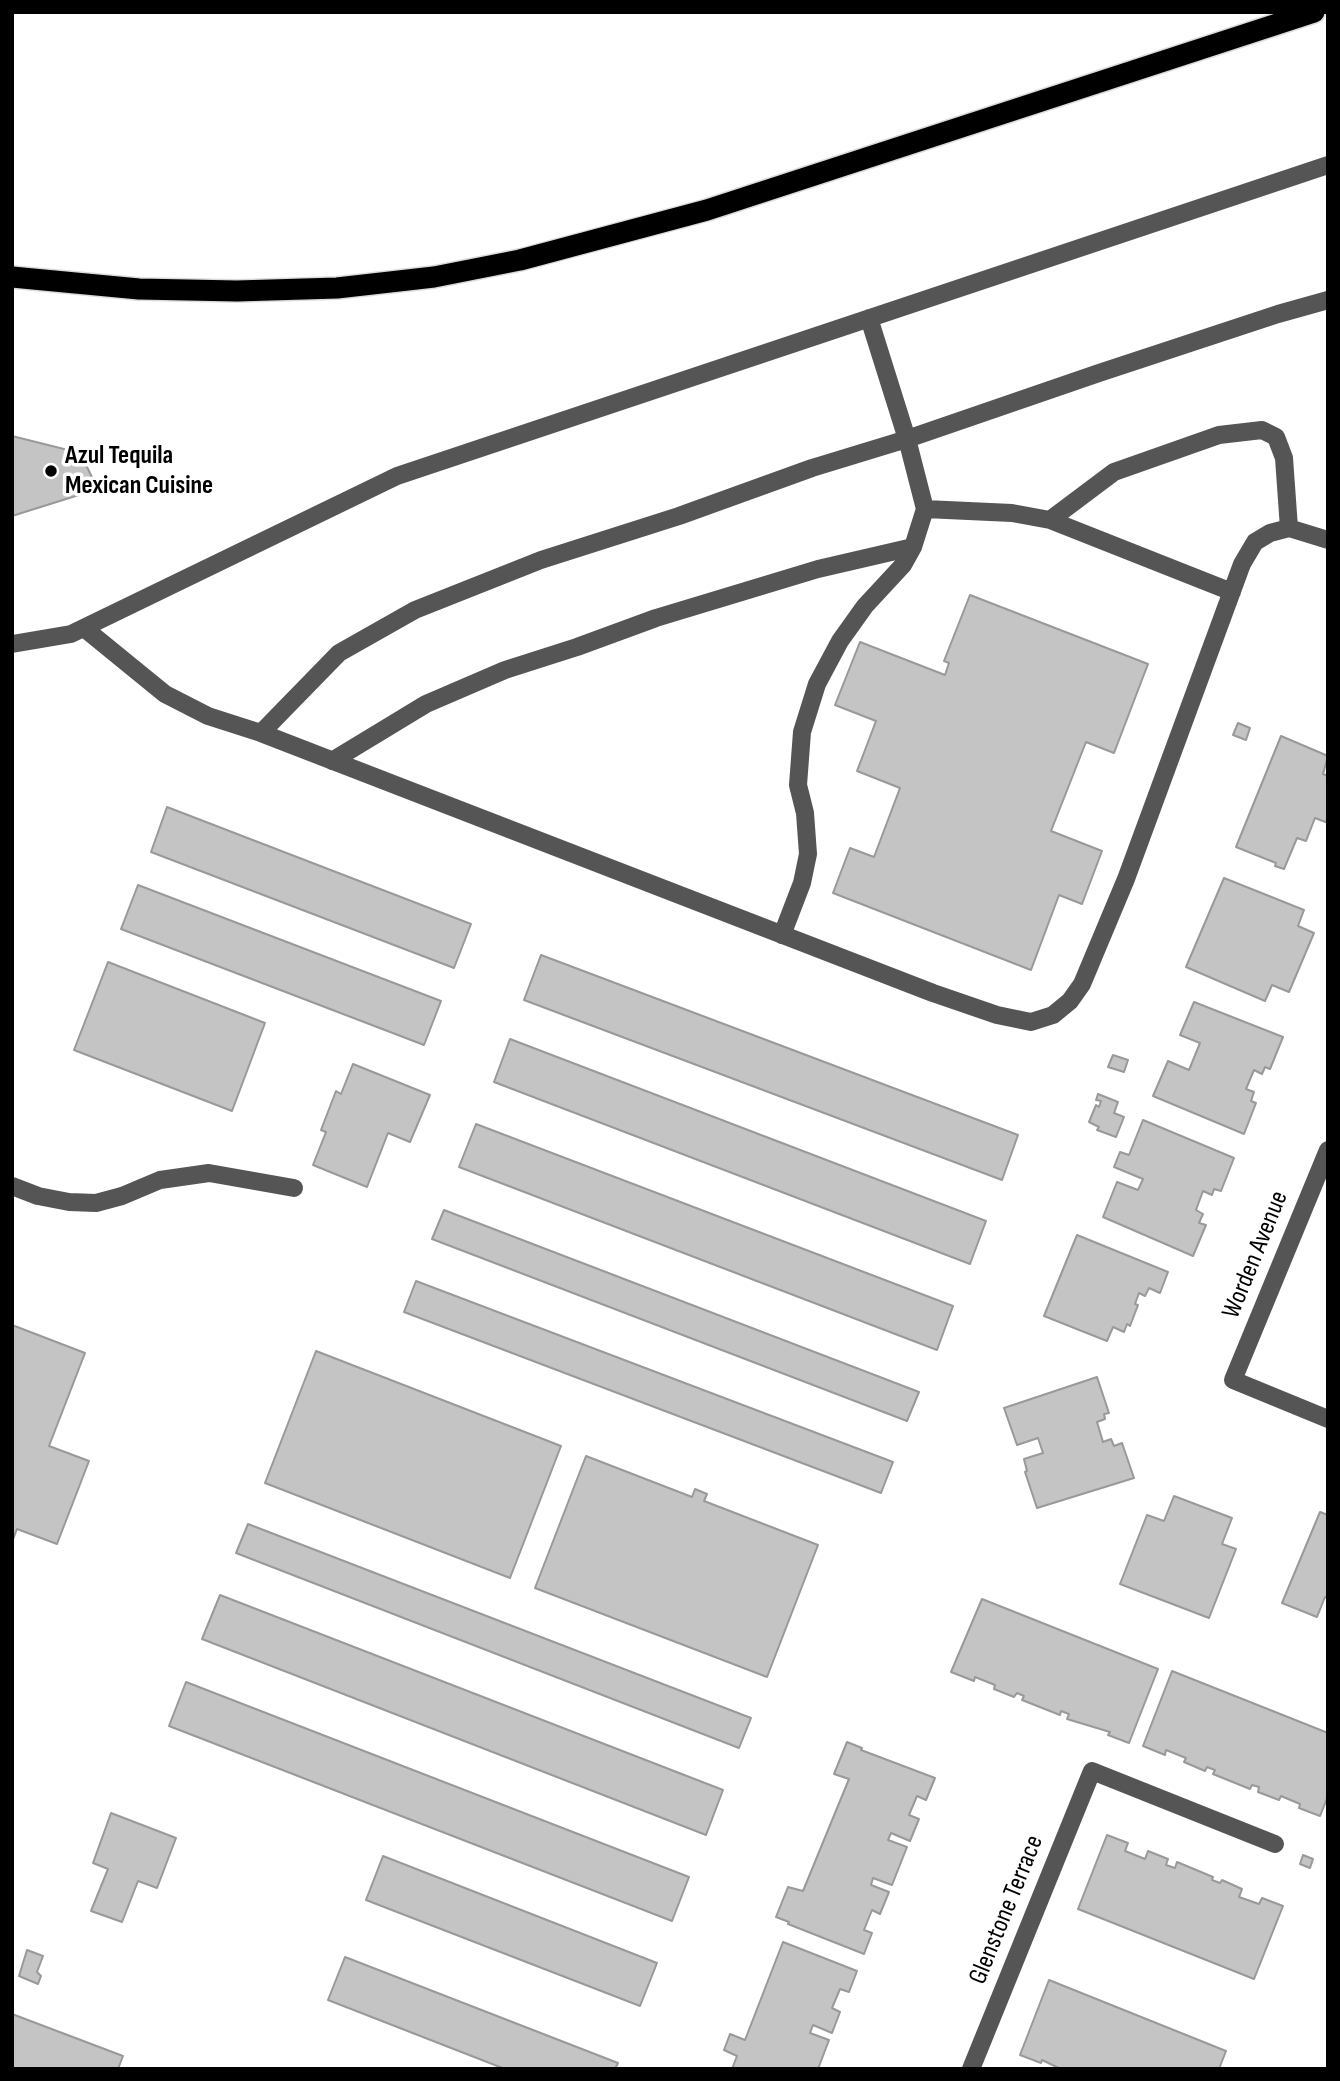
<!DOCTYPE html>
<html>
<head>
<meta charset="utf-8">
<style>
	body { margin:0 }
	#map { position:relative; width:1340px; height:2081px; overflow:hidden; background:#fff; font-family:"Sofia Sans Condensed",sans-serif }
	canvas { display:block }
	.frame { position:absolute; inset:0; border:14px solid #000; pointer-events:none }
</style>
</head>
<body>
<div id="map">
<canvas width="1340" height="2081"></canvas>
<div class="frame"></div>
</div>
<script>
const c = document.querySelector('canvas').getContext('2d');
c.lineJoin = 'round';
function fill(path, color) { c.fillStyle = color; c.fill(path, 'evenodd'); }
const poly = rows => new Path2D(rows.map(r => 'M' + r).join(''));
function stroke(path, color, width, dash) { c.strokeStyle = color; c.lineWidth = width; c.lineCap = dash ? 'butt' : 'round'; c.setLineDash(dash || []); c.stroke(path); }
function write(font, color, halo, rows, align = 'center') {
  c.font = font + ' "Sofia Sans Condensed",sans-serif'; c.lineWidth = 7; c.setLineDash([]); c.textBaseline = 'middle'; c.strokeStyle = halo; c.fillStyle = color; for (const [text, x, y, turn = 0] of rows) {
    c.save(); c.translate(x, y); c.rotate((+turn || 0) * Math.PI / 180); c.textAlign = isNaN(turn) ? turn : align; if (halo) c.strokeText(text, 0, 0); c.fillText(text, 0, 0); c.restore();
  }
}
const building = poly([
	[12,436,80,453,98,489,12,516,12,436],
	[970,595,1148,664,1114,753,1086,742,1051,831,1102,851,1082,904,1059,895,1031,970,833,893,850,848,874,857,900,788,857,771,876,721,835,705,860,642,945,675,949,663,944,661,970,595],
	[1238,723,1250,728,1246,740,1233,735,1238,723],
	[1281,736,1328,756,1323,774,1328,776,1328,823,1315,818,1306,841,1297,838,1284,869,1275,866,1276,863,1236,847,1281,736],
	[167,807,471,924,454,968,151,852,167,807],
	[1224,878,1304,910,1298,926,1314,933,1289,992,1272,985,1265,1001,1186,967,1224,878],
	[138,885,441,1001,424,1045,121,929,138,885],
	[541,955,1018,1135,1002,1180,524,1000,541,955],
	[108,962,265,1023,232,1111,74,1050,108,962],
	[1194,1002,1283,1037,1270,1069,1265,1067,1262,1074,1254,1070,1246,1089,1254,1092,1251,1101,1256,1103,1244,1134,1153,1096,1168,1061,1189,1070,1200,1043,1180,1035,1194,1002],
	[510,1039,986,1221,970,1264,494,1082,510,1039],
	[1113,1055,1128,1060,1124,1072,1108,1067,1113,1055],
	[353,1064,430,1095,410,1142,388,1133,367,1187,313,1165,326,1132,321,1130,336,1091,341,1094,353,1064],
	[1098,1094,1118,1102,1114,1113,1124,1117,1116,1137,1097,1130,1099,1127,1089,1122,1096,1105,1099,1107,1101,1101,1096,1100,1098,1094],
	[1143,1120,1234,1158,1221,1191,1214,1189,1212,1195,1203,1191,1196,1210,1203,1214,1199,1223,1206,1225,1193,1256,1103,1217,1117,1182,1138,1190,1143,1179,1114,1167,1120,1152,1129,1155,1143,1120],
	[476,1124,953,1306,937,1350,459,1167,476,1124],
	[444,1210,919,1392,907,1421,432,1239,444,1210],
	[1077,1235,1168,1272,1160,1293,1149,1288,1145,1296,1139,1293,1135,1304,1138,1305,1130,1326,1127,1324,1124,1332,1113,1327,1107,1341,1044,1316,1077,1235],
	[416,1281,893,1462,881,1493,404,1312,416,1281],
	[12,1325,85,1353,49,1446,89,1461,57,1544,17,1529,12,1542,12,1325],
	[316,1351,561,1446,510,1578,265,1483,316,1351],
	[1097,1377,1109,1413,1104,1414,1105,1419,1097,1422,1103,1442,1111,1439,1114,1446,1122,1443,1134,1478,1037,1508,1025,1472,1027,1471,1024,1459,1043,1453,1038,1438,1017,1445,1004,1408,1097,1377],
	[586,1456,692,1497,695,1489,707,1494,704,1501,818,1545,767,1677,535,1588,586,1456],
	[1174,1496,1232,1518,1222,1544,1236,1549,1209,1618,1120,1584,1147,1515,1164,1521,1174,1496],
	[1320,1512,1328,1515,1328,1598,1325,1597,1317,1617,1282,1603,1320,1512],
	[248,1524,751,1718,739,1748,236,1553,248,1524],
	[220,1595,723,1790,706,1835,202,1639,220,1595],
	[982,1599,1158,1669,1129,1743,1108,1735,1110,1732,1067,1719,1069,1714,1061,1711,1060,1715,1022,1700,1024,1696,1017,1693,1014,1697,994,1689,995,1685,975,1677,974,1681,951,1672,982,1599],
	[1172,1671,1328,1733,1328,1796,1320,1816,1299,1808,1300,1804,1281,1796,1279,1800,1258,1792,1259,1787,1252,1785,1250,1789,1213,1774,1215,1770,1207,1767,1205,1771,1184,1762,1186,1758,1166,1750,1165,1755,1143,1746,1172,1671],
	[186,1682,689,1877,672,1921,169,1726,186,1682],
	[847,1742,862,1748,861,1750,935,1778,926,1800,917,1796,909,1815,919,1819,910,1841,891,1833,888,1840,907,1847,892,1885,873,1878,871,1885,889,1892,880,1914,872,1910,864,1930,872,1933,864,1954,788,1924,789,1922,776,1917,788,1887,803,1891,849,1779,834,1774,847,1742],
	[111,1813,176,1838,157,1888,138,1881,122,1922,91,1911,108,1869,93,1863,111,1813],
	[1107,1835,1128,1843,1125,1851,1145,1859,1148,1851,1168,1859,1166,1865,1175,1868,1177,1862,1213,1877,1212,1880,1220,1883,1222,1880,1242,1889,1239,1897,1259,1904,1262,1898,1283,1906,1254,1979,1078,1909,1107,1835],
	[1303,1855,1313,1859,1310,1868,1300,1864,1303,1855],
	[383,1856,657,1963,640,2006,366,1900,383,1856],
	[783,1942,857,1971,849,1992,840,1989,832,2008,840,2012,832,2033,813,2025,810,2033,829,2040,818,2069,732,2069,737,2056,724,2050,730,2034,745,2040,783,1942],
	[27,1950,43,1956,37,1972,41,1976,38,1984,19,1976,27,1950],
	[345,1957,618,2063,615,2069,505,2069,328,2000,345,1957],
	[1049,1980,1226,2051,1219,2069,1061,2069,1042,2060,1041,2063,1020,2055,1049,1980],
	[12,2014,123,2056,118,2069,12,2069,12,2014]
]);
const minor = poly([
	[925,509,1012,513,1050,520,1232,592],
	[1050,520,1114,472,1219,435,1262,430,1276,437,1284,458,1289,528],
	[84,628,165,694,208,716,261,733,933,993,997,1015,1031,1022,1053,1015,1070,1001,1082,984,1126,879,1242,564,1255,542,1270,533,1289,528,1328,540],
	[12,644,71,634,397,476,1328,165],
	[261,733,339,653,415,610,541,560,679,516,812,468,907,439,1099,373,1278,314,1328,300],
	[332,761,426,704,505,670,577,647,656,618,818,569,913,547],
	[782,935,802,883,808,854,805,813,798,785,802,732,817,684,840,641,865,606,903,565,913,547,925,509,907,439,869,318],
	[1328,1150,1233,1380,1328,1419],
	[12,1186,38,1196,69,1202,96,1203,122,1196,160,1180,209,1173,294,1188],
	[971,2069,1092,1771,1275,1844]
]);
const highway = poly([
	[12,277,139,289,237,291,337,288,434,277,520,260,707,210,1314,12]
]);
const markers = [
	[51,471,7,"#000"]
];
const poiNames = [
	["Azul Tequila",65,456],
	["Mexican Cuisine",65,486]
];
const streetNames = [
	["Worden Avenue",1256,1255,-68],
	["Glenstone Terrace",1007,1910,-68]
];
fill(building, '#c4c4c4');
stroke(building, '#999', 2);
stroke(highway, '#dbdbdb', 24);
stroke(minor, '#555', 18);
stroke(highway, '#000', 21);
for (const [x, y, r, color] of markers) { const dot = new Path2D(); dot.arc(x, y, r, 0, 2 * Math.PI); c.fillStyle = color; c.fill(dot); stroke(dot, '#fff', 2.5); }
write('bold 26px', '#000', '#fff', poiNames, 'left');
write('26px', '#000', '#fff', streetNames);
</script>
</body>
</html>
